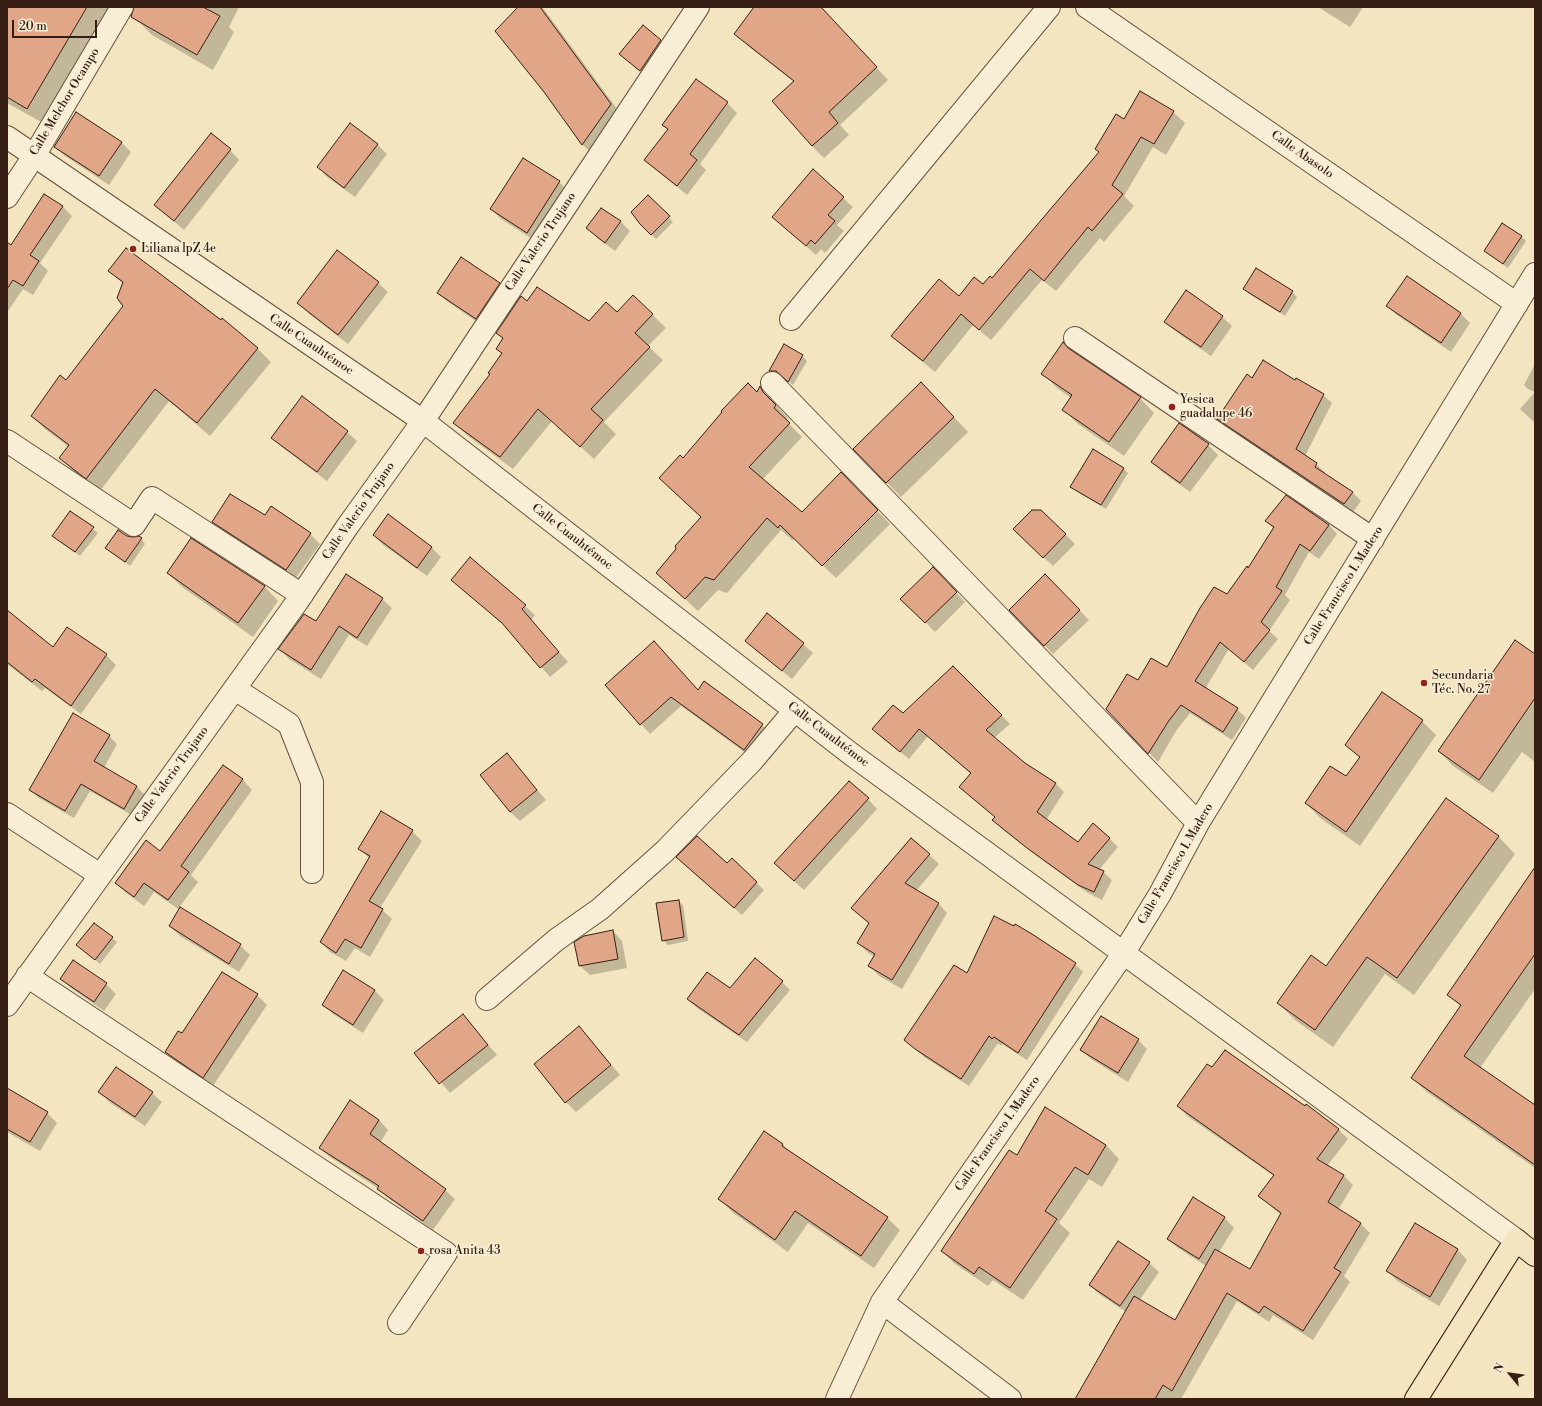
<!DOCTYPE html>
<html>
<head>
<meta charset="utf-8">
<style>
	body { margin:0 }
	#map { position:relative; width:1542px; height:1406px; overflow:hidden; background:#f3e5bf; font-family:"Libre Bodoni",serif }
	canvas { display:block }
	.frame { position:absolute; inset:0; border:8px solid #371e14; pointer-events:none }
	.north { position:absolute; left:1490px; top:1354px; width:40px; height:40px; -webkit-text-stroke:3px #f7eed5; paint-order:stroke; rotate:299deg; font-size:11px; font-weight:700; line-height:16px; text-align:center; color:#371e14 }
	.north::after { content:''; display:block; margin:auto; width:14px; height:18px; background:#371e14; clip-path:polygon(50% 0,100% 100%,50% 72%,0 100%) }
	.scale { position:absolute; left:12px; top:20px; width:85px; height:18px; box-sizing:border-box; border:2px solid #371e14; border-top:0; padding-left:5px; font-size:12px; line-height:14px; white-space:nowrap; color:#371e14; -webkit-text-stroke:3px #f7eed5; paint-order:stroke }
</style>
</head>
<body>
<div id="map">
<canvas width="1542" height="1406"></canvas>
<div class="frame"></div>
<div class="north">N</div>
<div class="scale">20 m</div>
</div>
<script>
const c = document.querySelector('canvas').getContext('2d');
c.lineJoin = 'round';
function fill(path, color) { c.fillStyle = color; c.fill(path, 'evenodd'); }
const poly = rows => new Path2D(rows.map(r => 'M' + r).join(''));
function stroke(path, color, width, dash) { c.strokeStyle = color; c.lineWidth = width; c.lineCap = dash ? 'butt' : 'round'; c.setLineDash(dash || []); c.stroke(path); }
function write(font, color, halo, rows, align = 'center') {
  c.font = font + ' "Libre Bodoni",serif'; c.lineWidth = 3; c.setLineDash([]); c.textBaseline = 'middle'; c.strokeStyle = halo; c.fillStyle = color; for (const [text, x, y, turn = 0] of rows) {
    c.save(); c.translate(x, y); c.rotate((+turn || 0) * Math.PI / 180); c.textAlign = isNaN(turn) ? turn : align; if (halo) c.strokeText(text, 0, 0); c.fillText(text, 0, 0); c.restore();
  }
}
const shadow = poly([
	[7,7,110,7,43,123,7,103],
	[145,7,239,7,229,27,234,32,213,70,152,35,137,20],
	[519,7,542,7,543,8,623,117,595,157,582,144],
	[756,7,823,7,822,8,888,80,840,125,849,135,824,158,812,146,794,82,748,46,736,34],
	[1318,7,1363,7,1350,27],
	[661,40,670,50,650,80,621,54],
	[696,81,727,103,737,113,700,164,706,170,687,195,655,169,645,160,668,130,664,125],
	[1173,112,1185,123,1166,155,1153,147,1124,196,1134,206,1104,242,1100,238,1056,291,1042,280,991,340,973,325,935,372,904,347,893,336,959,297,983,285,992,279,1100,152,1124,120],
	[121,142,131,152,109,185,65,156,55,147],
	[377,144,387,154,355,197,327,177,318,167],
	[230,150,239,160,184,230,155,205],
	[813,171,853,207,837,225,844,231,825,253,821,249,816,255,773,217],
	[559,182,569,192,537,242,501,219,491,209],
	[44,195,63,207,72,216,40,263,48,271,33,295,23,289,8,311,7,310,7,243,12,246],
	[648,197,673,222,656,239,641,224],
	[601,209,621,222,630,231,615,251,597,238,588,228],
	[1521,236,1526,241,1508,268,1485,251],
	[1256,270,1292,292,1297,297,1285,316,1249,294,1244,289],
	[110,271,221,321,222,320,258,349,271,362,210,436,169,401,100,491,74,471,61,458,69,447,45,429,32,416,66,381,124,306,123,284],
	[1407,277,1461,314,1470,323,1451,352,1397,315,1388,306],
	[378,283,388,292,348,344,308,313,298,303],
	[499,283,509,293,486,328,448,302,438,293],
	[633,296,666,328,648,346,663,360,604,422,616,434,594,459,552,421,513,469,468,436,454,423,491,375,502,354,497,349,504,339,498,333,528,302,589,322,617,314],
	[1222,317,1232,326,1211,356,1175,331,1165,322],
	[1072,352,1140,398,1154,413,1124,456,1078,424,1064,410,1071,398,1057,388,1043,374],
	[802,356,807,361,793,385,781,375,774,375,770,371],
	[1535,364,1535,423,1520,409,1535,392,1528,389,1524,385],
	[1252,380,1295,381,1323,395,1332,403,1305,456,1316,464,1325,472,1324,474,1353,493,1361,501,1353,512,1227,427,1218,419],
	[760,388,788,418,786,421,802,437,762,480,802,514,854,487,890,524,836,578,794,538,792,540,781,530,727,593,718,590,698,611,657,573,678,550,701,517,660,478,757,393],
	[936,398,968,432,901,497,854,449],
	[347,432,357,441,327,481,282,447,272,438],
	[1208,445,1218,455,1190,492,1162,472,1153,462],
	[1123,468,1128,473,1106,509,1076,491,1071,486],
	[71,513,98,533,80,556,58,540],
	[266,516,310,534,320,544,296,578,223,532,214,522],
	[1266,521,1329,525,1337,534,1319,559,1309,552,1285,595,1290,600,1269,631,1278,639,1253,670,1229,649,1205,689,1237,709,1246,718,1232,740,1190,713,1176,731,1158,762,1107,709,1138,682,1167,669,1249,569,1274,529],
	[1065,534,1075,544,1053,566,1024,539],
	[374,535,431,547,441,557,427,576,383,545],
	[127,537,141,539,145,544,130,566,106,548],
	[933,568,965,602,935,632,902,599],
	[168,573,264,586,278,601,253,637,182,587],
	[1045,575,1089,620,1053,654,1011,610],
	[452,580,525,606,535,615,531,620,568,662,550,677,508,628],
	[382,599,392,608,367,646,349,635,321,679,289,659,280,649,316,622],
	[767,615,803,644,813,653,792,679,756,650,746,641],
	[7,625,53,649,68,629,106,655,116,665,81,714,45,688,42,691,7,664],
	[1535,655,1535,762,1522,752,1493,793,1453,766,1439,751],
	[953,667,1010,724,994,738,1025,764,1055,783,1064,792,1046,820,1078,843,1109,838,1118,847,1099,870,1103,872,1112,880,1102,900,1088,893,1037,856,1002,829,994,820,996,817,969,795,971,774,928,736,909,759,882,737,903,714],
	[704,683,762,725,772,735,754,759,681,706,650,734,606,686,698,691],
	[1422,721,1436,735,1360,846,1320,818,1306,803,1346,778,1360,758,1347,744],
	[109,736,117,744,104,768,137,787,145,795,133,816,90,791,74,818,39,798,30,790],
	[507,755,546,800,520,821,510,812],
	[223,766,243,780,252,790,191,875,198,882,178,909,154,892,144,906,125,892,116,883,161,852],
	[868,799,877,809,804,890,785,873],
	[412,831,422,841,380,908,392,919,370,957,355,948,346,961,330,952,321,942,370,859,359,848],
	[1498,836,1515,854,1414,995,1385,974,1333,1047,1295,1020,1278,1003],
	[929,855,939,864,916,891,938,903,947,913,902,989,879,976,870,966,875,957,867,952,858,942,869,924,853,908],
	[732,860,764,890,742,915,685,865,728,864],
	[1535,892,1535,989,1480,1068,1535,1106,1535,1168,1427,1092,1412,1078,1461,1007,1448,994],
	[678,901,683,905,688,941,668,945,663,940],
	[94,924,117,942,100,964,78,945],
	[170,926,240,945,250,955,239,972,180,936],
	[613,931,622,941,627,968,590,975,580,966],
	[74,962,106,984,116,994,104,1011,71,988,62,979],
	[1075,964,1083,972,1027,1060,1002,1044,1001,1046,998,1043,969,1086,924,1057,906,1040,968,975],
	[782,982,790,990,747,1042,697,1008,688,999,730,989],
	[374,990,384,1000,363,1033,333,1014,323,1005],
	[257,995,267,1005,213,1086,175,1061,166,1052,182,1034],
	[463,1015,497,1055,450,1093,416,1053],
	[579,1027,620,1075,576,1112,566,1102,535,1064],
	[1138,1040,1147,1049,1128,1082,1091,1059,1081,1050],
	[100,1092,152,1093,162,1102,145,1126,109,1102],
	[7,1094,47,1113,57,1123,40,1151,7,1132],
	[1307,1105,1339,1130,1348,1139,1327,1166,1344,1176,1353,1185,1338,1210,1361,1224,1370,1233,1344,1276,1350,1282,1313,1340,1273,1315,1269,1322,1237,1301,1181,1399,1076,1399,1126,1312,1099,1294,1090,1285,1149,1263,1159,1272,1139,1301,1176,1321,1206,1266,1178,1248,1168,1239,1194,1198,1225,1218,1234,1228,1219,1252,1250,1271,1281,1215,1259,1196,1274,1176,1187,1116,1178,1106,1305,1108],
	[1045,1109,1106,1145,1119,1159,1102,1187,1089,1179,1059,1223,1070,1233,1023,1300,993,1280,988,1286,955,1264,942,1251,1017,1156],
	[379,1120,388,1130,380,1143,445,1190,455,1199,433,1230,388,1198,379,1189,330,1157,320,1148],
	[783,1145,790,1152,887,1218,900,1230,874,1268,808,1223,788,1252,732,1212,720,1199],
	[1415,1224,1458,1250,1467,1260,1439,1306,1397,1281,1388,1271]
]);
const building = poly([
	[7,7,87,7,27,109,7,97,7,7],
	[134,7,203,7,220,16,197,55,131,17,134,7],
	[518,7,540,7,611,104,582,145,544,92,495,31,518,7],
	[754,7,821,7,877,67,829,112,838,123,812,146,772,101,794,81,734,34,754,7],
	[643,25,661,40,640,71,619,54,643,25],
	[696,79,728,102,690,154,697,160,677,186,644,160,668,129,662,125,696,79],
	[1140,91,1174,111,1154,144,1141,137,1112,185,1123,194,1092,231,1088,227,1044,281,1030,269,979,330,961,314,923,361,891,336,939,279,959,296,974,277,983,284,990,276,992,278,1099,152,1095,149,1116,114,1124,119,1140,91],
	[76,112,122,142,99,176,54,147,76,112],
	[350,123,378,144,344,188,317,167,350,123],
	[211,133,231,149,174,221,154,205,211,133],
	[523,158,560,181,527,233,490,209,523,158],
	[813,169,844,197,828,215,835,221,815,244,811,240,806,246,772,217,813,169],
	[44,194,63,206,30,255,39,261,23,286,13,280,7,289,7,242,11,245,44,194],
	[648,195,670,216,651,235,640,224,631,212,648,195],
	[601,208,621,221,605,243,586,228,601,208],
	[1502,223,1522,236,1503,264,1484,251,1502,223],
	[126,248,221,320,222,318,258,348,197,423,155,389,86,479,59,458,69,445,31,416,60,375,66,380,123,306,117,298,123,282,108,271,126,248],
	[337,250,379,282,338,335,297,303,337,250],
	[461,257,500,283,476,319,437,293,461,257],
	[1256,268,1293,291,1280,312,1243,289,1256,268],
	[1407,276,1461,313,1441,343,1386,306,1407,276],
	[537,287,589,321,606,302,617,312,633,295,653,314,635,333,650,347,591,409,603,420,580,447,538,409,500,457,453,423,490,374,488,373,502,353,496,349,503,338,496,333,521,296,527,301,537,287],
	[1186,290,1223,316,1201,347,1164,322,1186,290],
	[1063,342,1068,348,1141,397,1109,442,1062,410,1072,395,1041,374,1063,342],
	[784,344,803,355,788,382,776,371,769,371,784,344],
	[1263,360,1295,380,1296,378,1324,394,1296,449,1317,463,1315,467,1353,492,1344,504,1217,419,1247,374,1252,378,1263,360],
	[921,382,954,417,886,483,853,449,921,382],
	[748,383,757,392,760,386,763,392,776,405,774,408,790,423,749,467,802,512,841,472,878,510,822,566,780,525,778,528,767,518,714,580,705,577,685,599,656,573,676,549,675,546,701,517,659,478,680,455,683,458,722,412,721,411,748,383],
	[302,396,348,431,317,472,271,438,302,396],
	[1179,423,1209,444,1180,483,1151,462,1179,423],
	[1093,449,1124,468,1101,505,1070,487,1093,449],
	[230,494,265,515,271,506,311,533,286,570,212,522,230,494],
	[1286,495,1329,525,1310,551,1300,544,1276,587,1282,591,1261,622,1270,630,1244,662,1220,642,1195,681,1238,708,1223,732,1181,705,1168,722,1148,754,1106,709,1127,674,1138,680,1151,658,1167,667,1200,608,1214,587,1227,594,1247,566,1248,568,1274,527,1265,521,1286,495],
	[1032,510,1041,510,1066,534,1043,558,1013,529,1032,510],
	[70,511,94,527,75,552,52,536,70,511],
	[388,514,432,547,417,568,373,535,388,514],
	[118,530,127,536,133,537,139,536,142,538,125,562,105,548,118,530],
	[191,538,265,586,238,623,167,573,191,538],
	[470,557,526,605,522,609,559,652,540,668,502,623,451,580,470,557],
	[933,567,957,592,925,623,900,599,933,567],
	[346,574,383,598,357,638,339,626,311,670,278,649,304,614,316,621,346,574],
	[1045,574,1080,610,1044,646,1009,610,1045,574],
	[7,610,53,647,67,627,107,654,71,706,35,679,32,682,7,662,7,610],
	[767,613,804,643,782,671,745,641,767,613],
	[1515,640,1535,654,1535,698,1479,780,1438,751,1515,640],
	[654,641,698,690,704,681,763,724,744,750,671,697,640,725,605,685,654,641],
	[953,666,1002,715,986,730,1025,763,1056,783,1037,812,1078,842,1093,823,1110,838,1088,864,1104,871,1094,892,1078,885,1027,848,992,820,995,817,959,787,971,773,919,729,900,752,872,729,893,705,903,713,953,666],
	[1382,692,1423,720,1346,832,1305,803,1330,766,1346,776,1360,757,1345,745,1382,692],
	[73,713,110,735,94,761,137,786,124,809,81,784,65,811,29,790,73,713],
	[507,753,537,790,510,812,480,775,507,753],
	[223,765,243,779,181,866,189,872,168,900,144,883,134,897,115,883,146,840,160,851,223,765],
	[849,781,869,798,794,881,774,863,849,781],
	[1446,798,1499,836,1397,978,1367,957,1315,1030,1277,1003,1311,955,1326,966,1446,798],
	[381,811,413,830,369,901,383,909,361,948,345,939,336,953,320,942,370,856,358,849,381,811],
	[697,836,727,863,732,858,757,882,734,908,676,857,697,836],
	[911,838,930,854,905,883,939,903,892,980,868,966,875,954,857,943,869,923,851,908,911,838],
	[1535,867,1535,954,1464,1056,1535,1105,1535,1165,1411,1078,1461,1005,1447,995,1535,867],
	[679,900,684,937,662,941,656,903,679,900],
	[180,907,241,944,229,964,169,926,180,907],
	[994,916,1014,926,1015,924,1032,934,1076,963,1018,1053,994,1037,992,1039,989,1036,961,1079,915,1049,904,1040,954,965,967,973,994,916],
	[94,923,113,937,95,960,76,945,94,923],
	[613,930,618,959,579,966,574,942,584,936,613,930],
	[755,958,783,981,739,1035,687,999,707,972,730,988,755,958],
	[73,960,107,983,94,1002,60,979,73,960],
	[343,970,375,990,353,1025,322,1005,343,970],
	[222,972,258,994,203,1078,165,1052,178,1031,182,1033,222,972],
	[463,1014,488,1045,439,1084,414,1053,463,1014],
	[1101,1016,1139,1039,1118,1073,1080,1050,1101,1016],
	[579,1026,611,1065,565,1103,534,1064,579,1026],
	[1225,1050,1305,1106,1306,1104,1339,1129,1317,1159,1344,1175,1328,1202,1361,1223,1334,1268,1341,1272,1303,1331,1264,1306,1259,1313,1227,1293,1172,1391,1163,1385,1155,1399,1075,1399,1134,1296,1175,1320,1215,1249,1250,1269,1281,1213,1258,1196,1274,1175,1177,1106,1207,1064,1212,1067,1225,1050],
	[116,1067,153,1092,135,1117,98,1092,116,1067],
	[7,1088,48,1112,30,1142,7,1129,7,1088],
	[350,1100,379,1120,370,1134,446,1189,423,1221,377,1189,379,1186,319,1148,350,1100],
	[1045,1107,1106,1145,1088,1175,1075,1167,1045,1211,1057,1219,1010,1288,979,1267,974,1274,941,1251,1009,1150,1017,1155,1045,1107],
	[764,1131,783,1144,782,1146,888,1217,861,1256,795,1211,775,1240,718,1199,764,1131],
	[1193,1197,1225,1217,1199,1259,1167,1239,1193,1197],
	[1415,1223,1458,1249,1430,1297,1386,1271,1415,1223],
	[1118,1241,1150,1262,1120,1306,1089,1285,1118,1241]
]);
const minor = poly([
	[1087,7,1517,304],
	[7,137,423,421,851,754,1516,1240],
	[7,197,34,156,122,7],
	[791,319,1049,7],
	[1075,338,1373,539],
	[772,383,1198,823],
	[7,441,134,525,152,498,302,595],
	[235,689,289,724,312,782,312,872],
	[7,814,100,875],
	[27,976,446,1253,399,1323],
	[487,999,556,940,600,909,665,851,752,761,795,710],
	[7,1005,297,602,347,527,423,421,698,7],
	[882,1302,1010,1399],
	[837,1399,882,1302,1123,954,1160,894,1198,823,1535,274]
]);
const major = poly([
	[1416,1399,1516,1240,1535,1255]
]);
const markers = [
	[133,249,4,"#8f2418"],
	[1172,407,4,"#8f2418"],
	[1424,683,4,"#8f2418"],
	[421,1251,4,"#8f2418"]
];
const streetNames = [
	["Calle Melchor Ocampo",65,102,-59],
	["Calle Abasolo",1302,155,35],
	["Calle Valerio Trujano",541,242,-56],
	["Calle Cuauhtémoc",311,345,34],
	["Calle Valerio Trujano",359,511,-55],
	["Calle Cuauhtémoc",572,537,38],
	["Calle Francisco I. Madero",1344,586,-58],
	["Calle Cuauhtémoc",828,735,37],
	["Calle Valerio Trujano",172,775,-54],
	["Calle Francisco I. Madero",1176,864,-60],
	["Calle Francisco I. Madero",998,1134,-55]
];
const poiNames = [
	["Liliana lpZ 4e",141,249],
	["Yesica",1180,400],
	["guadalupe 46",1180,414],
	["Secundaria",1432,676],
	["Téc. No. 27",1432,690],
	["rosa Anita 43",429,1251]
];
fill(shadow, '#0003');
fill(building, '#e1a687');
stroke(building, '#371e14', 1);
stroke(minor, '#66503f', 24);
stroke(major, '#371e14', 24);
stroke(minor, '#f7eed5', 22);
stroke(major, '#f3e5bf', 22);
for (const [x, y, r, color] of markers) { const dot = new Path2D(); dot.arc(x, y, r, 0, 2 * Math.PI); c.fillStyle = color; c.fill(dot); stroke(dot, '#f7eed5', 1.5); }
write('12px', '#371e14', '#f7eed5', streetNames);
write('12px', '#371e14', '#f7eed5', poiNames, 'left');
</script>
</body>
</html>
